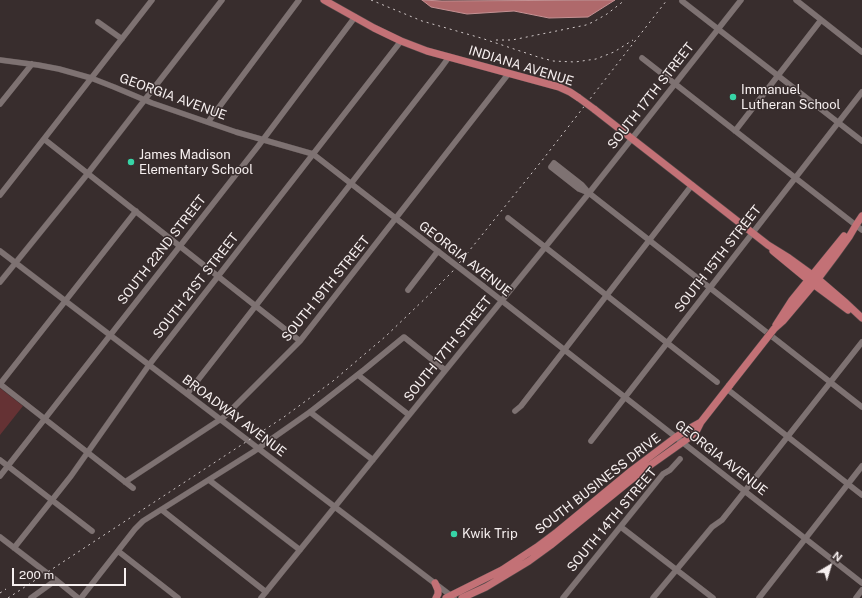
<!DOCTYPE html>
<html>
<head>
<meta charset="utf-8">
<style>
	body { margin:0 }
	#map { position:relative; width:862px; height:598px; overflow:hidden; background:#382d2d; font-family:"Public Sans",sans-serif }
	canvas { display:block }
	.north { position:absolute; left:810px; top:546px; width:40px; height:40px; -webkit-text-stroke:3px #382d2d; paint-order:stroke; rotate:38deg; font-size:11px; font-weight:700; line-height:16px; text-align:center; color:#f6efef }
	.north::after { content:''; display:block; margin:auto; width:14px; height:18px; background:#f6efef; clip-path:polygon(50% 0,100% 100%,50% 72%,0 100%) }
	.scale { position:absolute; left:12px; top:568px; width:114px; height:18px; box-sizing:border-box; border:2px solid #f6efef; border-top:0; padding-left:5px; font-size:12px; line-height:14px; white-space:nowrap; color:#f6efef; -webkit-text-stroke:3px #382d2d; paint-order:stroke }
</style>
</head>
<body>
<div id="map">
<canvas width="862" height="598"></canvas>
<div class="north">N</div>
<div class="scale">200 m</div>
</div>
<script>
const c = document.querySelector('canvas').getContext('2d');
c.lineJoin = 'round';
function fill(path, color) { c.fillStyle = color; c.fill(path, 'evenodd'); }
const poly = rows => new Path2D(rows.map(r => 'M' + r).join(''));
function stroke(path, color, width, dash) { c.strokeStyle = color; c.lineWidth = width; c.lineCap = dash ? 'butt' : 'round'; c.setLineDash(dash || []); c.stroke(path); }
function write(font, color, halo, rows, align = 'center') {
  c.font = font + ' "Public Sans",sans-serif'; c.lineWidth = 3; c.setLineDash([]); c.textBaseline = 'middle'; c.strokeStyle = halo; c.fillStyle = color; for (const [text, x, y, turn = 0] of rows) {
    c.save(); c.translate(x, y); c.rotate((+turn || 0) * Math.PI / 180); c.textAlign = isNaN(turn) ? turn : align; if (halo) c.strokeText(text, 0, 0); c.fillText(text, 0, 0); c.restore();
  }
}
const green = poly([
	[0,388,23,406,0,435]
]);
const water = poly([
	[422,0,442,1,615,0,588,17,549,18,514,11,467,14,431,7,422,0]
]);
const minor = poly([
	[796,0,862,52],
	[682,1,862,141],
	[98,22,122,39],
	[642,58,862,230],
	[0,60,38,65,59,69,91,78,114,87,152,103,236,132,313,154,448,259],
	[0,104,32,64],
	[208,122,299,0],
	[735,131,821,20],
	[44,139,300,341],
	[589,193,579,189,551,167,554,163,582,185,589,193,862,407],
	[0,195,47,135,152,0],
	[508,218,717,382],
	[0,251,454,598],
	[0,282,85,177,222,0],
	[483,286,862,583],
	[408,290,438,251],
	[358,375,409,415],
	[0,384,136,211],
	[0,384,133,488],
	[727,389,862,495],
	[187,394,441,68,449,57],
	[515,411,521,406,692,185],
	[310,412,373,460],
	[591,441,862,92],
	[0,460,92,531],
	[0,476,259,145,355,17],
	[209,480,300,550],
	[125,482,224,417,300,341,509,73],
	[162,510,266,592],
	[621,527,713,598],
	[0,537,56,580,78,598],
	[14,548,71,476,149,365,401,41],
	[118,551,178,598],
	[31,598,56,580],
	[81,598,135,529,143,521,253,452,310,412,365,369,404,337,445,370],
	[261,598,589,193,741,0],
	[563,598,663,474,670,470,680,459],
	[653,598,712,527,722,520,862,342],
	[759,598,862,466],
	[856,598,862,590]
]);
const major = poly([
	[324,0,374,28,401,41,427,51,559,87,570,92,579,98],
	[594,109,768,245,789,258,818,279,846,303,862,318],
	[773,251,813,284,848,310],
	[776,325,792,300,844,236],
	[774,329,783,321,815,283,836,255,849,237,856,225,862,216],
	[435,583,438,590,438,594,436,598],
	[446,598,502,570,537,547,557,532,631,471,676,437,692,427,701,422],
	[462,598,486,587,529,561,551,545,642,471,690,437,697,430,701,422,730,385]
]);
const rail = poly([
	[371,0,422,21,481,38,538,57,553,61,575,62,596,59,614,52,633,40],
	[496,40,512,40,586,25,593,22,607,14,625,0],
	[0,593,6,589],
	[8,598,284,417,333,381,386,336,433,291,452,272,465,256,544,158,667,0]
]);
const minorBridge = poly([
	[448,259,483,286]
]);
const majorBridge = poly([
	[579,98,594,109],
	[730,385,774,329]
]);
const markers = [
	[733,97,4,"#37d4a6"],
	[131,162,4,"#37d4a6"],
	[454,534,4,"#37d4a6"]
];
const streetNames = [
	["INDIANA AVENUE",521,66,17],
	["SOUTH 17TH STREET",651,96,-52],
	["GEORGIA AVENUE",173,97,20],
	["SOUTH 22ND STREET",162,250,-52],
	["GEORGIA AVENUE",465,259,38],
	["SOUTH 15TH STREET",718,259,-52],
	["SOUTH 21ST STREET",196,286,-52],
	["SOUTH 19TH STREET",326,289,-51],
	["SOUTH 17TH STREET",448,349,-51],
	["BROADWAY AVENUE",234,416,37],
	["GEORGIA AVENUE",721,458,38],
	["SOUTH BUSINESS DRIVE",598,484,-38],
	["SOUTH 14TH STREET",612,520,-50]
];
const poiNames = [
	["Immanuel",741,90],
	["Lutheran School",741,105],
	["James Madison",139,155],
	["Elementary School",139,170],
	["Kwik Trip",462,534]
];
fill(green, '#653234');
fill(water, '#af696b');
stroke(water, '#c49193', 1);
stroke(minor, '#534949', 6);
stroke(major, '#534949', 8);
stroke(minor, '#7e7272', 5.5);
stroke(major, '#c37176', 7);
stroke(rail, '#d1c9c9', 1, [2, 4]);
stroke(minorBridge, '#534949', 6, []);
stroke(majorBridge, '#534949', 8, []);
stroke(minorBridge, '#7e7272', 5.5);
stroke(majorBridge, '#c37176', 7);
for (const [x, y, r, color] of markers) { const dot = new Path2D(); dot.arc(x, y, r, 0, 2 * Math.PI); c.fillStyle = color; c.fill(dot); stroke(dot, '#382d2d', 1.5); }
write('13px', '#f6efef', '#382d2d', streetNames);
write('13px', '#f6efef', '#382d2d', poiNames, 'left');
</script>
</body>
</html>
